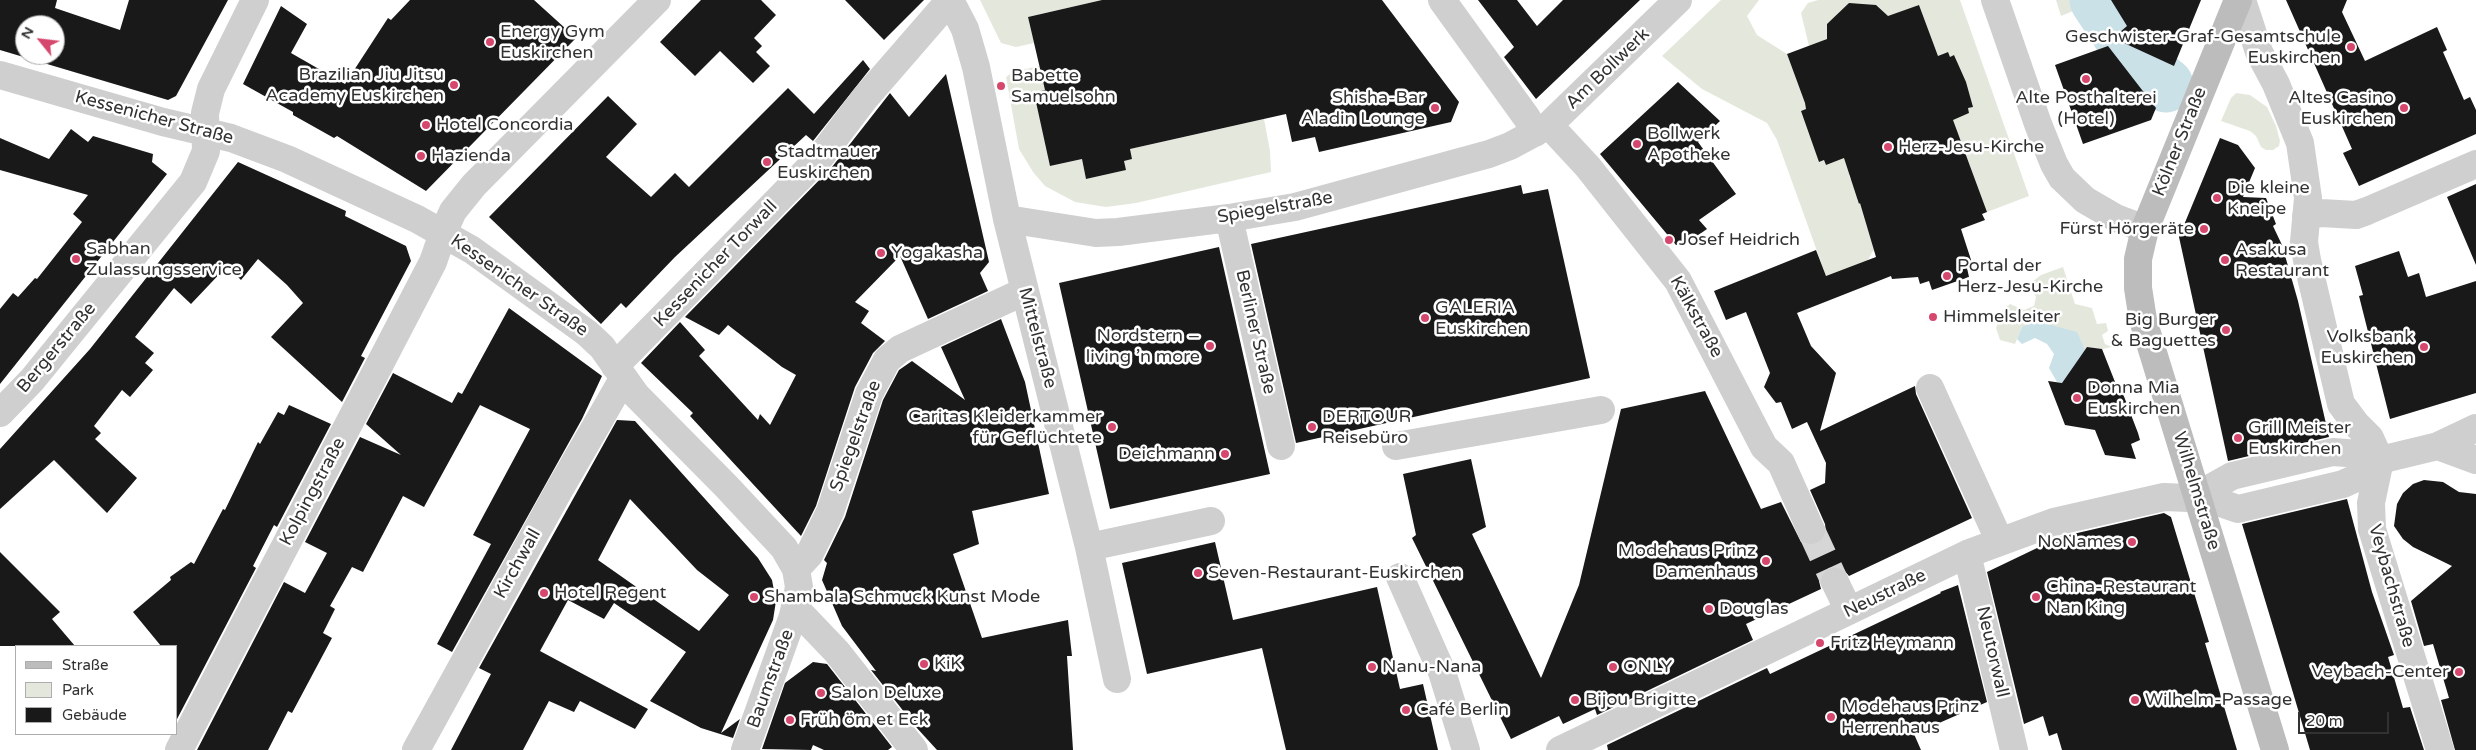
<!DOCTYPE html>
<html>
<head>
<meta charset="utf-8">
<style>
	body { margin:0 }
	#map { position:relative; width:2476px; height:750px; overflow:hidden; background:#fff; font-family:"Varela Round",sans-serif }
	canvas { display:block }
	.legend { position:absolute; left:15px; top:645px; width:162px; height:90px; box-sizing:border-box; background:#fff; border:1px solid #adadad; margin:0; padding:6px 9px; list-style:none; font-size:15px; color:#323232 }
	.legend li { display:flex; align-items:center; gap:10px; height:25px }
	.legend b { width:25px; border:1px solid #adadad }
	.north { position:absolute; left:15px; top:15px; width:50px; height:50px; box-sizing:border-box; background:#fff; border:1px solid #adadad; border-radius:50%; rotate:299deg; font-size:14px; font-weight:700; line-height:20px; text-align:center; color:#323232 }
	.north::after { content:''; display:block; margin:auto; width:18px; height:22px; background:#d6476d; clip-path:polygon(50% 0,100% 100%,50% 72%,0 100%) }
	.scale { position:absolute; left:2298px; top:712px; width:91px; height:22px; box-sizing:border-box; border:2px solid #323232; border-top:0; padding-left:6px; font-size:15px; line-height:18px; white-space:nowrap; color:#323232; -webkit-text-stroke:4px #fff; paint-order:stroke }
</style>
</head>
<body>
<div id="map">
<canvas width="2476" height="750"></canvas>
<ul class="legend">
<li><b style="height:6px;background:#bcbcbc"></b>Straße</li>
<li><b style="height:14px;background:#e4e8dc"></b>Park</li>
<li><b style="height:14px;background:#191919"></b>Gebäude</li>
</ul>
<div class="north">N</div>
<div class="scale">20 m</div>
</div>
<script>
const c = document.querySelector('canvas').getContext('2d');
c.lineJoin = 'round';
function fill(path, color) { c.fillStyle = color; c.fill(path, 'evenodd'); }
const poly = rows => new Path2D(rows.map(r => 'M' + r).join(''));
function stroke(path, color, width, dash) { c.strokeStyle = color; c.lineWidth = width; c.lineCap = dash ? 'butt' : 'round'; c.setLineDash(dash || []); c.stroke(path); }
function write(font, color, halo, rows, align = 'center') {
  c.font = font + ' "Varela Round",sans-serif'; c.lineWidth = 5; c.setLineDash([]); c.textBaseline = 'middle'; c.strokeStyle = halo; c.fillStyle = color; for (const [text, x, y, turn = 0] of rows) {
    c.save(); c.translate(x, y); c.rotate((+turn || 0) * Math.PI / 180); c.textAlign = isNaN(turn) ? turn : align; if (halo) c.strokeText(text, 0, 0); c.fillText(text, 0, 0); c.restore();
  }
}
const green = poly([
	[980,0,1102,0,1028,17,1034,43,1016,47,1001,43],
	[1721,0,1759,0,1747,16,1757,35,1787,54,1805,103,1806,109,1801,111,1820,162,1824,160,1826,165,1846,152,1854,173,1849,175,1850,179,1855,178,1862,197,1857,199,1859,204,1864,202,1866,223,1876,250,1872,252,1867,262,1881,278,1852,291,1843,270,1826,276,1777,140,1767,123,1702,89,1662,56],
	[1818,0,1960,0,2029,196,1987,212,1960,139,1946,116,1962,110,1964,115,1969,113,1968,108,1972,107,1951,62,1957,61,1954,55,1950,57,1947,52,1942,54,1944,59,1940,61,1919,5,1889,17,1860,4,1860,10,1840,11,1827,39,1809,46,1801,13,1808,3],
	[2056,0,2082,0,2085,6,2061,16],
	[1039,66,1045,90,1034,93,1051,166,1082,159,1086,179,1104,175,1125,170,1124,161,1132,159,1130,149,1264,119,1270,151,1271,172,1136,203,1106,207,1075,202,1045,186,1033,172,1019,149,1006,77,1013,72],
	[2236,93,2250,95,2267,107,2276,126,2280,141,2279,146,2273,150,2266,150,2261,147,2256,136,2250,131,2221,121,2231,98],
	[2063,267,2075,304,2092,308,2097,324,2106,323,2108,331,2102,335,2105,344,2112,347,2102,349,2088,347,2085,350,2022,327,2015,344,2000,340,1996,328,2002,311,2010,304,2024,310,2034,306,2036,297,2028,285,2041,275]
]);
const water = poly([
	[2036,321,2077,332,2085,350,2062,383,2057,382,2049,368,2054,354,2047,344,2035,338,2022,344,2017,339,2022,327]
]);
const river = poly([
	[2097,0,2140,65,2166,85]
]);
const building = poly([
	[0,0,57,0,55,8,120,30,129,0,228,0,176,96,168,100,0,50],
	[25,25,55,25,55,55,25,55],
	[410,0,534,0,576,38,426,191,337,136,334,138,293,115,293,112,243,84,281,6,307,24,291,53,345,84,388,18,391,20],
	[701,0,761,0,776,15,754,38,762,46,756,52,770,66,753,83,720,51,695,76,660,42],
	[845,0,924,0,884,40],
	[1102,0,1382,0,1459,102,1451,122,1319,152,1315,137,1292,142,1286,114,1130,149,1132,159,1124,161,1126,170,1086,179,1082,159,1050,166,1034,93,1045,90,1028,17],
	[1478,0,1517,0,1537,26,1563,0,1640,0,1536,99,1504,57,1514,47],
	[2111,0,2201,0,2174,66,2113,38,2127,26],
	[2286,0,2347,0,2342,12,2365,61,2437,27,2447,50,2443,52,2464,100,2470,97,2476,110,2476,134,2359,186,2343,153,2352,149],
	[1849,3,1876,5,1888,16,1919,5,1938,56,1948,52,1950,57,1954,55,1966,82,1973,107,1968,108,1969,113,1953,120,1987,212,1982,214,1985,220,1961,229,1973,266,1967,268,1969,277,1932,290,1929,281,1920,284,1918,277,1892,279,1891,276,1797,313,1811,346,1836,373,1820,431,1915,386,1916,394,1972,518,1849,576,1843,569,1837,567,1829,568,1822,574,1819,581,1821,589,1746,624,1753,640,1597,715,1595,709,1563,724,1559,716,1511,739,1412,538,1416,535,1403,474,1471,459,1486,527,1472,534,1541,678,1579,585,1621,409,1705,391,1761,509,1781,502,1801,542,1810,546,1817,544,1823,540,1826,532,1825,524,1810,490,1825,483,1826,463,1807,422,1792,429,1781,402,1776,403,1764,387,1770,373,1746,312,1726,320,1714,291,1816,250,1826,276,1876,257,1860,203,1859,204,1844,158,1826,165,1824,160,1819,162,1801,111,1806,109,1805,103,1787,54,1827,39,1827,24],
	[2108,46,2156,108,2151,120,2083,144,2055,65],
	[863,60,870,69,813,141,806,135,675,257,626,308,621,303,601,324,489,217,608,96,637,124,606,157,651,197,675,173,689,187,788,88,814,114],
	[946,74,989,262,980,273,988,291,928,319,900,256,855,302,869,311,861,323,885,341,873,353,855,387,816,506,801,536,690,416,693,413,641,363,680,322,705,350,699,356,758,420,760,414,770,425,796,375,782,367,728,325,719,335,685,317,832,167,890,93,909,117],
	[1678,82,1720,121,1698,142,1736,194,1699,220,1707,229,1684,245,1676,245,1600,154],
	[71,129,88,142,93,136,153,154,152,162,167,174,0,384,0,309,13,293,18,297,35,278,37,279,82,222,73,214,88,195,0,170,0,138,49,159],
	[2220,138,2238,145,2255,168,2243,197,2266,198,2276,224,2273,226,2282,245,2298,301,2329,437,2228,461,2179,237],
	[238,162,346,211,345,216,406,246,411,261,361,356,365,358,342,402,271,337,303,303,287,285,258,259,241,280,227,266,191,304,174,288,135,337,154,353,145,363,153,370,130,397,122,390,94,426,101,433,95,439,137,478,107,513,54,460,0,509,0,449,90,349],
	[2476,184,2476,265,2447,197],
	[1521,185,1523,194,1548,189,1590,378,1296,443,1251,244],
	[1219,247,1270,474,1110,509,1059,283],
	[2399,251,2408,277,2419,273,2426,297,2476,281,2476,393,2390,419,2359,296,2363,295,2355,266],
	[509,308,602,376,582,419,452,652,437,644,491,544,473,535,530,429,480,405,424,507,403,496,363,572,352,567,330,606,335,609,323,633,332,638,292,713,288,711,268,750,197,750,284,582,305,593,327,553,305,542,360,437,401,455,366,424,393,373,452,403,458,392,462,394],
	[1001,319,1025,382,1049,494,972,511,979,544,953,554,982,638,1068,620,1072,656,1067,656,1073,750,937,750,916,727,871,670,876,671,842,626,822,580,827,563,824,560,845,517,883,400,899,370,912,361,965,400,941,347],
	[2087,347,2102,349,2117,387,2120,386,2138,433,2140,440,2131,444,2136,459,2105,455,2095,430,2065,425,2048,381,2062,383],
	[289,405,331,424,277,527,274,525,253,566,256,568,176,721,176,646,161,646,133,612,171,580,170,577,191,562,194,564,223,509,225,510,258,442,260,444,278,412,284,415],
	[617,420,635,421,758,558,772,580,776,601,773,620,721,733,740,719,733,738,701,728,650,701,686,652,614,603,604,619,568,600,540,651,648,709,635,729,580,701,574,712,549,701,523,750,451,750,491,674,479,668],
	[630,499,697,570,729,595,699,631,598,560],
	[2424,480,2443,482,2459,492,2476,494,2476,750,2455,750,2441,700,2449,698,2433,644,2424,646,2411,601,2452,566,2413,547,2403,539,2394,526,2397,504,2403,493,2413,484],
	[2347,499,2372,592,2394,655,2388,657,2403,708,2410,707,2424,750,2310,750,2291,686,2242,524],
	[2164,513,2171,517,2209,642,2205,643,2237,750,2062,750,2057,733,2049,736,2043,716,2024,724,1987,572,2060,537],
	[1215,542,1233,620,1377,587,1400,689,1423,684,1438,750,1286,750,1262,648,1147,674,1122,563],
	[0,552,60,612,52,619,75,646,0,646],
	[1958,585,1987,702,1914,734,1921,750,1608,750,1607,745,1767,668,1770,674,1941,593,1940,592],
	[813,662,827,664,892,747,888,750,824,750,813,745,811,750,762,749,785,683]
]);
const streetTunnel = poly([
	[1811,530,1835,582]
]);
const street = poly([
	[1442,0,1527,118,1535,133],
	[1995,0,2038,124,2054,164,2062,178,2085,200,2116,218,2145,229],
	[2242,0,2259,52,2276,84,2300,143,2308,198,2304,242,2307,260,2341,404,2356,424,2370,438,2380,460,2371,503,2372,529,2440,750],
	[0,75,163,122,231,138,287,159,417,219,472,250,587,333,602,347,636,395,726,486,784,548,796,569,799,587,793,616,745,750],
	[1549,125,1588,167,1678,281,1764,447,1781,463,1811,530],
	[2306,216,2321,213,2356,215,2367,211,2476,164],
	[1229,218,1281,446],
	[1007,219,1096,233,1118,232,1229,218,1295,207,1489,154,1510,146,1549,125,1678,0],
	[615,366,821,156,865,98,950,0,965,29,976,67,1007,219,1089,547,1117,679],
	[1930,388,2000,542],
	[0,413,32,380,193,182,206,151,205,113,211,89,255,0],
	[1396,446,1601,410],
	[2438,446,2476,460],
	[2198,495,2238,509,2343,484,2365,474,2380,460,2438,446,2476,428],
	[1089,547,1211,521],
	[1967,554,2014,750],
	[796,569,809,555,830,512,869,394,887,360,900,349,1025,291],
	[1400,577,1442,672,1466,750],
	[1835,582,1849,611],
	[795,608,837,652,914,750],
	[179,750,433,262,443,233,453,211,474,185,657,0],
	[416,750,558,492,623,379],
	[1560,750,1967,554,2054,522,2164,497,2188,498,2198,495,2232,476,2333,452,2360,454,2380,460]
]);
const secondary = poly([
	[2238,0,2145,229,2138,259,2138,288,2143,320,2275,750]
]);
const markers = [
	[490,42,5,"#d6476d"],
	[2351,47,5,"#d6476d"],
	[2086,79,5,"#d6476d"],
	[454,85,5,"#d6476d"],
	[1001,86,5,"#d6476d"],
	[1435,108,5,"#d6476d"],
	[2404,108,5,"#d6476d"],
	[426,125,5,"#d6476d"],
	[1637,144,5,"#d6476d"],
	[1888,147,5,"#d6476d"],
	[421,156,5,"#d6476d"],
	[767,162,5,"#d6476d"],
	[2217,198,5,"#d6476d"],
	[2204,229,5,"#d6476d"],
	[1669,240,5,"#d6476d"],
	[881,253,5,"#d6476d"],
	[76,259,5,"#d6476d"],
	[2225,260,5,"#d6476d"],
	[1947,276,5,"#d6476d"],
	[1933,317,5,"#d6476d"],
	[1425,318,5,"#d6476d"],
	[2226,330,5,"#d6476d"],
	[1210,346,5,"#d6476d"],
	[2424,347,5,"#d6476d"],
	[2077,398,5,"#d6476d"],
	[1112,427,5,"#d6476d"],
	[1312,427,5,"#d6476d"],
	[2238,438,5,"#d6476d"],
	[1225,454,5,"#d6476d"],
	[2132,542,5,"#d6476d"],
	[1766,561,5,"#d6476d"],
	[1198,573,5,"#d6476d"],
	[544,593,5,"#d6476d"],
	[754,597,5,"#d6476d"],
	[2036,597,5,"#d6476d"],
	[1709,609,5,"#d6476d"],
	[1820,643,5,"#d6476d"],
	[924,664,5,"#d6476d"],
	[1372,667,5,"#d6476d"],
	[1613,667,5,"#d6476d"],
	[2459,672,5,"#d6476d"],
	[821,693,5,"#d6476d"],
	[1575,700,5,"#d6476d"],
	[2135,700,5,"#d6476d"],
	[1406,710,5,"#d6476d"],
	[1831,717,5,"#d6476d"],
	[790,720,5,"#d6476d"]
];
const poiNames = [
	["Energy Gym",500,32],
	["Euskirchen",500,53],
	["Geschwister-Graf-Gesamtschule",2341,37,"right"],
	["Euskirchen",2341,58,"right"],
	["Brazilian Jiu Jitsu",444,75,"right"],
	["Academy Euskirchen",444,96,"right"],
	["Babette",1011,76],
	["Samuelsohn",1011,97],
	["Shisha-Bar",1425,98,"right"],
	["Aladin Lounge",1425,119,"right"],
	["Alte Posthalterei",2086,98,"center"],
	["(Hotel)",2086,119,"center"],
	["Altes Casino",2394,98,"right"],
	["Euskirchen",2394,119,"right"],
	["Hotel Concordia",436,125],
	["Bollwerk",1647,134],
	["Apotheke",1647,155],
	["Herz-Jesu-Kirche",1898,147],
	["Stadtmauer",777,152],
	["Euskirchen",777,173],
	["Hazienda",431,156],
	["Die kleine",2227,188],
	["Kneipe",2227,209],
	["Fürst Hörgeräte",2194,229,"right"],
	["Josef Heidrich",1679,240],
	["Sabhan",86,249],
	["Zulassungsservice",86,270],
	["Asakusa",2235,250],
	["Restaurant",2235,271],
	["Yogakasha",891,253],
	["Portal der",1957,266],
	["Herz-Jesu-Kirche",1957,287],
	["GALERIA",1435,308],
	["Euskirchen",1435,329],
	["Himmelsleiter",1943,317],
	["Big Burger",2216,320,"right"],
	["& Baguettes",2216,341,"right"],
	["Nordstern –",1200,336,"right"],
	["living ’n more",1200,357,"right"],
	["Volksbank",2414,337,"right"],
	["Euskirchen",2414,358,"right"],
	["Donna Mia",2087,388],
	["Euskirchen",2087,409],
	["Caritas Kleiderkammer",1102,417,"right"],
	["für Geflüchtete",1102,438,"right"],
	["DERTOUR",1322,417],
	["Reisebüro",1322,438],
	["Grill Meister",2248,428],
	["Euskirchen",2248,449],
	["Deichmann",1215,454,"right"],
	["NoNames",2122,542,"right"],
	["Modehaus Prinz",1756,551,"right"],
	["Damenhaus",1756,572,"right"],
	["Seven-Restaurant-Euskirchen",1208,573],
	["China-Restaurant",2046,587],
	["Nan King",2046,608],
	["Hotel Regent",554,593],
	["Shambala Schmuck Kunst Mode",764,597],
	["Douglas",1719,609],
	["Fritz Heymann",1830,643],
	["KiK",934,664],
	["Nanu-Nana",1382,667],
	["ONLY",1623,667],
	["Veybach-Center",2449,672,"right"],
	["Salon Deluxe",831,693],
	["Bijou Brigitte",1585,700],
	["Wilhelm-Passage",2145,700],
	["Modehaus Prinz",1841,707],
	["Herrenhaus",1841,728],
	["Café Berlin",1416,710],
	["Früh öm et Eck",800,720]
];
const streetNames = [
	["Am Bollwerk",1608,69,-44],
	["Kessenicher Straße",154,118,15],
	["Kölner Straße",2180,142,-68],
	["Spiegelstraße",1275,208,-10],
	["Kessenicher Torwall",716,264,-46],
	["Kessenicher Straße",519,286,35],
	["Kälkstraße",1696,317,61],
	["Berliner Straße",1255,332,77],
	["Mittelstraße",1037,338,75],
	["Bergerstraße",57,348,-50],
	["Spiegelstraße",856,436,-70],
	["Wilhelmstraße",2196,491,73],
	["Kolpingstraße",313,492,-62],
	["Kirchwall",518,564,-61],
	["Veybachstraße",2391,586,74],
	["Neustraße",1885,594,-26],
	["Neutorwall",1992,652,77],
	["Baumstraße",771,679,-70]
];
fill(green, '#e4e8dc');
fill(water, '#cae1e7');
stroke(river, '#cae1e7', 55);
fill(building, '#191919');
stroke(streetTunnel, '#d6d6d6', 28, [28, 14]);
stroke(street, '#cfcfcf', 28);
stroke(secondary, '#bcbcbc', 28);
for (const [x, y, r, color] of markers) { const dot = new Path2D(); dot.arc(x, y, r, 0, 2 * Math.PI); c.fillStyle = color; c.fill(dot); stroke(dot, '#fff', 2); }
write('18px', '#323232', '#fff', poiNames, 'left');
write('18px', '#323232', '#fff', streetNames);
</script>
</body>
</html>
